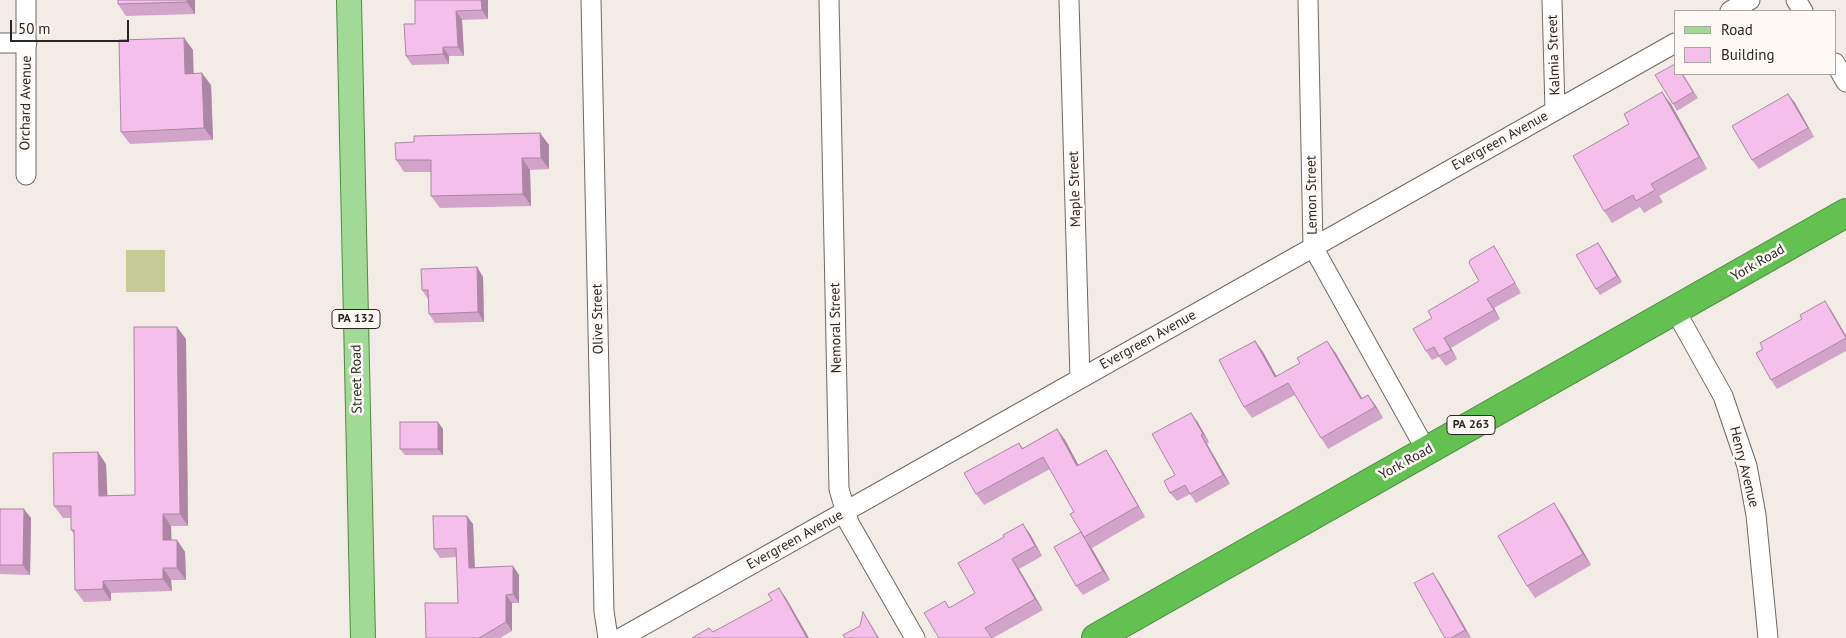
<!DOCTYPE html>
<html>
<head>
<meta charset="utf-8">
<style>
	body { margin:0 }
	#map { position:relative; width:1846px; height:638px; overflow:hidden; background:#f2ebe6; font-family:"PT Sans",sans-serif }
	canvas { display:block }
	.legend { position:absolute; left:1674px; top:10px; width:162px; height:65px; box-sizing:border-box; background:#fef9f5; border:1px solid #a9a5a2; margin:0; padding:6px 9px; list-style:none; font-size:15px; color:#292725 }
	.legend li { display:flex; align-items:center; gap:10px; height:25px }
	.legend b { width:25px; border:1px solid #a9a5a2 }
	.scale { position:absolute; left:10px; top:20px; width:119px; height:22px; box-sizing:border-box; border:2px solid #292725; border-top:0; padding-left:6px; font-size:15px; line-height:18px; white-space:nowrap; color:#292725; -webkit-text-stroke:4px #fef9f5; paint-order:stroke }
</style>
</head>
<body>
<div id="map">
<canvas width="1846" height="638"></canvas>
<ul class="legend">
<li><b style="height:6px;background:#a1da97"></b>Road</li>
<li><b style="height:14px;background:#f5bfeb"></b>Building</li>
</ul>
<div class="scale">50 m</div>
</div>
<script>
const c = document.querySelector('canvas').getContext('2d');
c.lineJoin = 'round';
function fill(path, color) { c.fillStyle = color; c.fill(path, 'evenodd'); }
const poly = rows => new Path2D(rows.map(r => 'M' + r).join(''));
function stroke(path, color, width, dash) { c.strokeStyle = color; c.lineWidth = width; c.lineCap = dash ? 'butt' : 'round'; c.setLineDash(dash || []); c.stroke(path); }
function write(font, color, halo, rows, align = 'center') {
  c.font = font + ' "PT Sans",sans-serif'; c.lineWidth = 5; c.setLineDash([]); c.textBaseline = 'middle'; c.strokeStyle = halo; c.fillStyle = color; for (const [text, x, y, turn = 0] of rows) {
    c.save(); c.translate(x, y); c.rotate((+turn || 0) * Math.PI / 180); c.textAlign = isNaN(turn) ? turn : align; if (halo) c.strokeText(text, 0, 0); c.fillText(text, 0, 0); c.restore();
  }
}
const green = poly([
	[126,250,165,250,165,292,126,292]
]);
const minor = poly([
	[591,0,604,611,608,638],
	[829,0,839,489,849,523,915,638],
	[1069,0,1080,379],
	[1308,0,1313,247,1426,450],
	[1552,0,1555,110],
	[1796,0,1803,11],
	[1730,11,1750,0],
	[0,43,27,43],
	[1835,63,1846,82],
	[26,175,26,0],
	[1675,310,1723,396,1747,466,1756,515,1768,638],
	[621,638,1675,43]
]);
const major = poly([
	[349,0,363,638]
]);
const highway = poly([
	[1096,638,1846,213]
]);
const wall = poly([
	[118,0,195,0,195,14,126,16,118,4],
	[488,0,488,19,462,20,464,56,449,56,449,64,412,65,406,56,415,24],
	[184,38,193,50,193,74,211,85,213,140,130,144,121,132],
	[1683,74,1698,98,1677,111,1673,104],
	[1788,94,1795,103,1814,137,1759,169,1752,160],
	[1671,104,1707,169,1659,196,1663,202,1644,213,1640,207,1612,223,1604,211],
	[540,133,549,145,549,169,530,170,531,206,440,208,431,196,431,172,404,172,396,160,414,142],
	[1598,243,1622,282,1600,295,1596,289],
	[1494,246,1500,256,1521,293,1494,308,1500,319,1451,348,1457,359,1446,366,1439,357,1432,360,1426,351,1432,318,1479,281],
	[477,267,483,277,484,322,435,323,429,314,428,299,422,290],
	[1831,310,1846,336,1846,351,1777,389,1771,380],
	[186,339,188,526,171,526,171,540,177,540,185,552,186,580,171,580,172,591,111,593,111,601,84,602,75,590,74,534,71,530,71,518,63,518,54,506,106,464,107,496,135,495],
	[1255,341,1263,352,1276,376,1335,352,1362,399,1368,395,1383,418,1328,449,1321,438,1295,395,1252,418,1244,407],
	[1197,421,1209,442,1207,444,1230,484,1196,503,1190,494,1177,501,1170,493],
	[443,429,443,455,405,455,400,449],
	[1057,429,1065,440,1078,465,1106,450,1113,461,1145,517,1092,548,1091,547,1110,580,1083,595,1076,586,1081,532,1074,512,1050,469,984,505,976,494,1019,443,1023,448],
	[0,509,31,518,30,575,0,574],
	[1562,515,1591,565,1535,598,1527,586],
	[473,524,475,567,513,566,519,575,519,603,512,603,512,631,500,638,426,638,458,603,457,557,440,558,434,549],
	[1030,534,1042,556,1019,569,1043,610,993,638,939,638,945,601,950,608,975,593,1004,537],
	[1439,582,1471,638,1445,638]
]);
const shadedWall = poly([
	[187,0,195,0,195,14,187,2],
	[481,0,488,0,488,19,482,10],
	[456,11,462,20,464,56,458,47],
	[184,38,193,50,194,86,185,74],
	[443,47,449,56,449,64,443,54],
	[202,73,211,85,213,140,204,128],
	[1662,92,1671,104,1707,169,1699,157],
	[1788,94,1795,103,1814,137,1808,128],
	[540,133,549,145,549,169,541,158],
	[522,158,530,170,531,206,523,194],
	[1598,243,1602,249,1622,282,1617,276],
	[477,267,483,277,484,322,478,312],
	[1487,299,1494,308,1500,319,1494,310],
	[1825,301,1831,310,1846,336,1846,338],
	[177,327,186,339,188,526,180,514],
	[1444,338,1451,348,1457,359,1451,350],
	[1255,341,1263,352,1283,388,1275,377],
	[1327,341,1335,352,1369,410,1361,399],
	[1368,395,1376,406,1383,418,1375,407],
	[1191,413,1197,421,1209,442,1203,434],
	[438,422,443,429,443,455,438,449],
	[1057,429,1065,440,1085,477,1077,466],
	[1201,435,1207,444,1230,484,1223,475],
	[1106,450,1113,461,1145,517,1138,506],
	[98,452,106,464,108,508,99,496],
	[1554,503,1562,515,1591,565,1583,554],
	[24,509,31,518,30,575,23,565],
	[163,514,171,526,172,552,163,540],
	[467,516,473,524,475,576,469,568],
	[1023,524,1030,534,1042,556,1035,546],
	[1084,538,1091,547,1110,580,1103,571],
	[177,540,185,552,186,580,177,568],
	[1012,559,1019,569,1043,610,1035,599],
	[513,566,519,575,519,603,513,594],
	[163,568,171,580,172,591,163,579],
	[1433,573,1439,582,1471,638,1465,630],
	[103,581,111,593,111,601,103,589],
	[779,588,786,598,809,638,807,638],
	[506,595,512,603,512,631,506,622],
	[863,612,868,620,879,638,878,638]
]);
const building = poly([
	[118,0,187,0,187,2,118,4,118,0],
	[415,0,481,0,482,10,456,11,458,47,443,47,443,54,406,56,404,24,415,24,415,0],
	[184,38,185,74,202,73,204,128,121,132,119,40,184,38],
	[1675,64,1675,74,1682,74,1693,92,1673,104,1655,75,1675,64],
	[1662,92,1699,157,1651,184,1655,190,1636,201,1633,195,1604,211,1573,156,1629,124,1624,114,1662,92],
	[1788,94,1808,128,1752,160,1732,126,1788,94],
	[540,133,541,158,522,158,523,194,431,196,431,160,396,160,395,143,414,142,414,136,540,133],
	[1598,243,1617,276,1596,289,1576,255,1598,243],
	[1494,246,1515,283,1487,299,1494,310,1444,338,1451,350,1439,356,1434,347,1426,351,1413,329,1432,318,1428,311,1479,281,1469,263,1470,260,1494,246],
	[477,267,478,312,429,314,428,290,422,290,421,269,477,267],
	[1825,301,1846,338,1771,380,1756,353,1763,349,1760,343,1802,319,1800,315,1825,301],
	[134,327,177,327,180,514,163,514,163,540,177,540,177,568,163,568,163,579,103,581,103,589,75,590,74,530,71,530,71,506,54,506,53,453,98,452,99,496,135,495,134,327],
	[1255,341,1275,377,1300,363,1297,358,1327,341,1361,399,1368,395,1375,407,1321,438,1288,383,1244,407,1219,360,1255,341],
	[1191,413,1203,434,1201,435,1223,475,1190,494,1185,485,1170,493,1164,481,1175,475,1152,434,1191,413],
	[400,422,438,422,438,449,400,449,400,422],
	[1057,429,1077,466,1106,450,1138,506,1084,537,1070,514,1074,512,1043,457,976,494,964,473,1019,443,1022,449,1057,429],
	[1554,503,1583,554,1527,586,1498,536,1554,503],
	[0,509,24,509,23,565,0,565,0,509],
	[433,516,467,516,469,568,513,566,513,594,506,595,506,622,479,638,426,638,425,603,458,603,456,548,434,549,433,516],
	[1023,524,1035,546,1012,559,1035,599,985,628,992,638,939,638,924,613,945,601,949,608,975,593,958,563,1004,537,1003,535,1023,524],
	[1081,532,1103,571,1076,586,1054,547,1081,532],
	[1433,573,1465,630,1451,638,1445,638,1414,583,1433,573],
	[779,588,807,638,692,638,709,628,713,632,772,600,768,594,779,588],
	[863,612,878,638,845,638,843,635,860,626,863,612]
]);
const shields = [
	[356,319,48],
	[1471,425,48]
];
const shieldNames = [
	["PA 132",356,319],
	["PA 263",1471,425]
];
const streetNames = [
	["Kalmia Street",1554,55,-92],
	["Orchard Avenue",26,103,-89],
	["Evergreen Avenue",1500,141,-29],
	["Maple Street",1075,189,-92],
	["Lemon Street",1312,195,-91],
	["York Road",1758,263,-30],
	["Olive Street",598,319,-91],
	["Nemoral Street",836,328,-91],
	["Evergreen Avenue",1148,340,-29],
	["Street Road",357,379,-91],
	["York Road",1406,462,-29],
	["Henry Avenue",1744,467,76],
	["Evergreen Avenue",795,540,-29]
];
fill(green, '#c6ca95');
stroke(minor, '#6e6864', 21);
stroke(major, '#4e8b42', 26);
stroke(highway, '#4e8b42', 30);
stroke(minor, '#fff', 19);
stroke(major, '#a1da97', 24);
stroke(highway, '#62c151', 28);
fill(wall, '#d3a4ca');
fill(shadedWall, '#ac86a4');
fill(building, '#f5bfeb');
stroke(building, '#ac86a4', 1);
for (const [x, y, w] of shields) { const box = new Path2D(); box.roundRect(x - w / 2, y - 9.5, w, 19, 4); c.fillStyle = '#fef9f5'; c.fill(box); stroke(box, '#292725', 1); }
write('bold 12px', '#292725', null, shieldNames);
write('14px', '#292725', '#fef9f5', streetNames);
</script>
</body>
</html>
